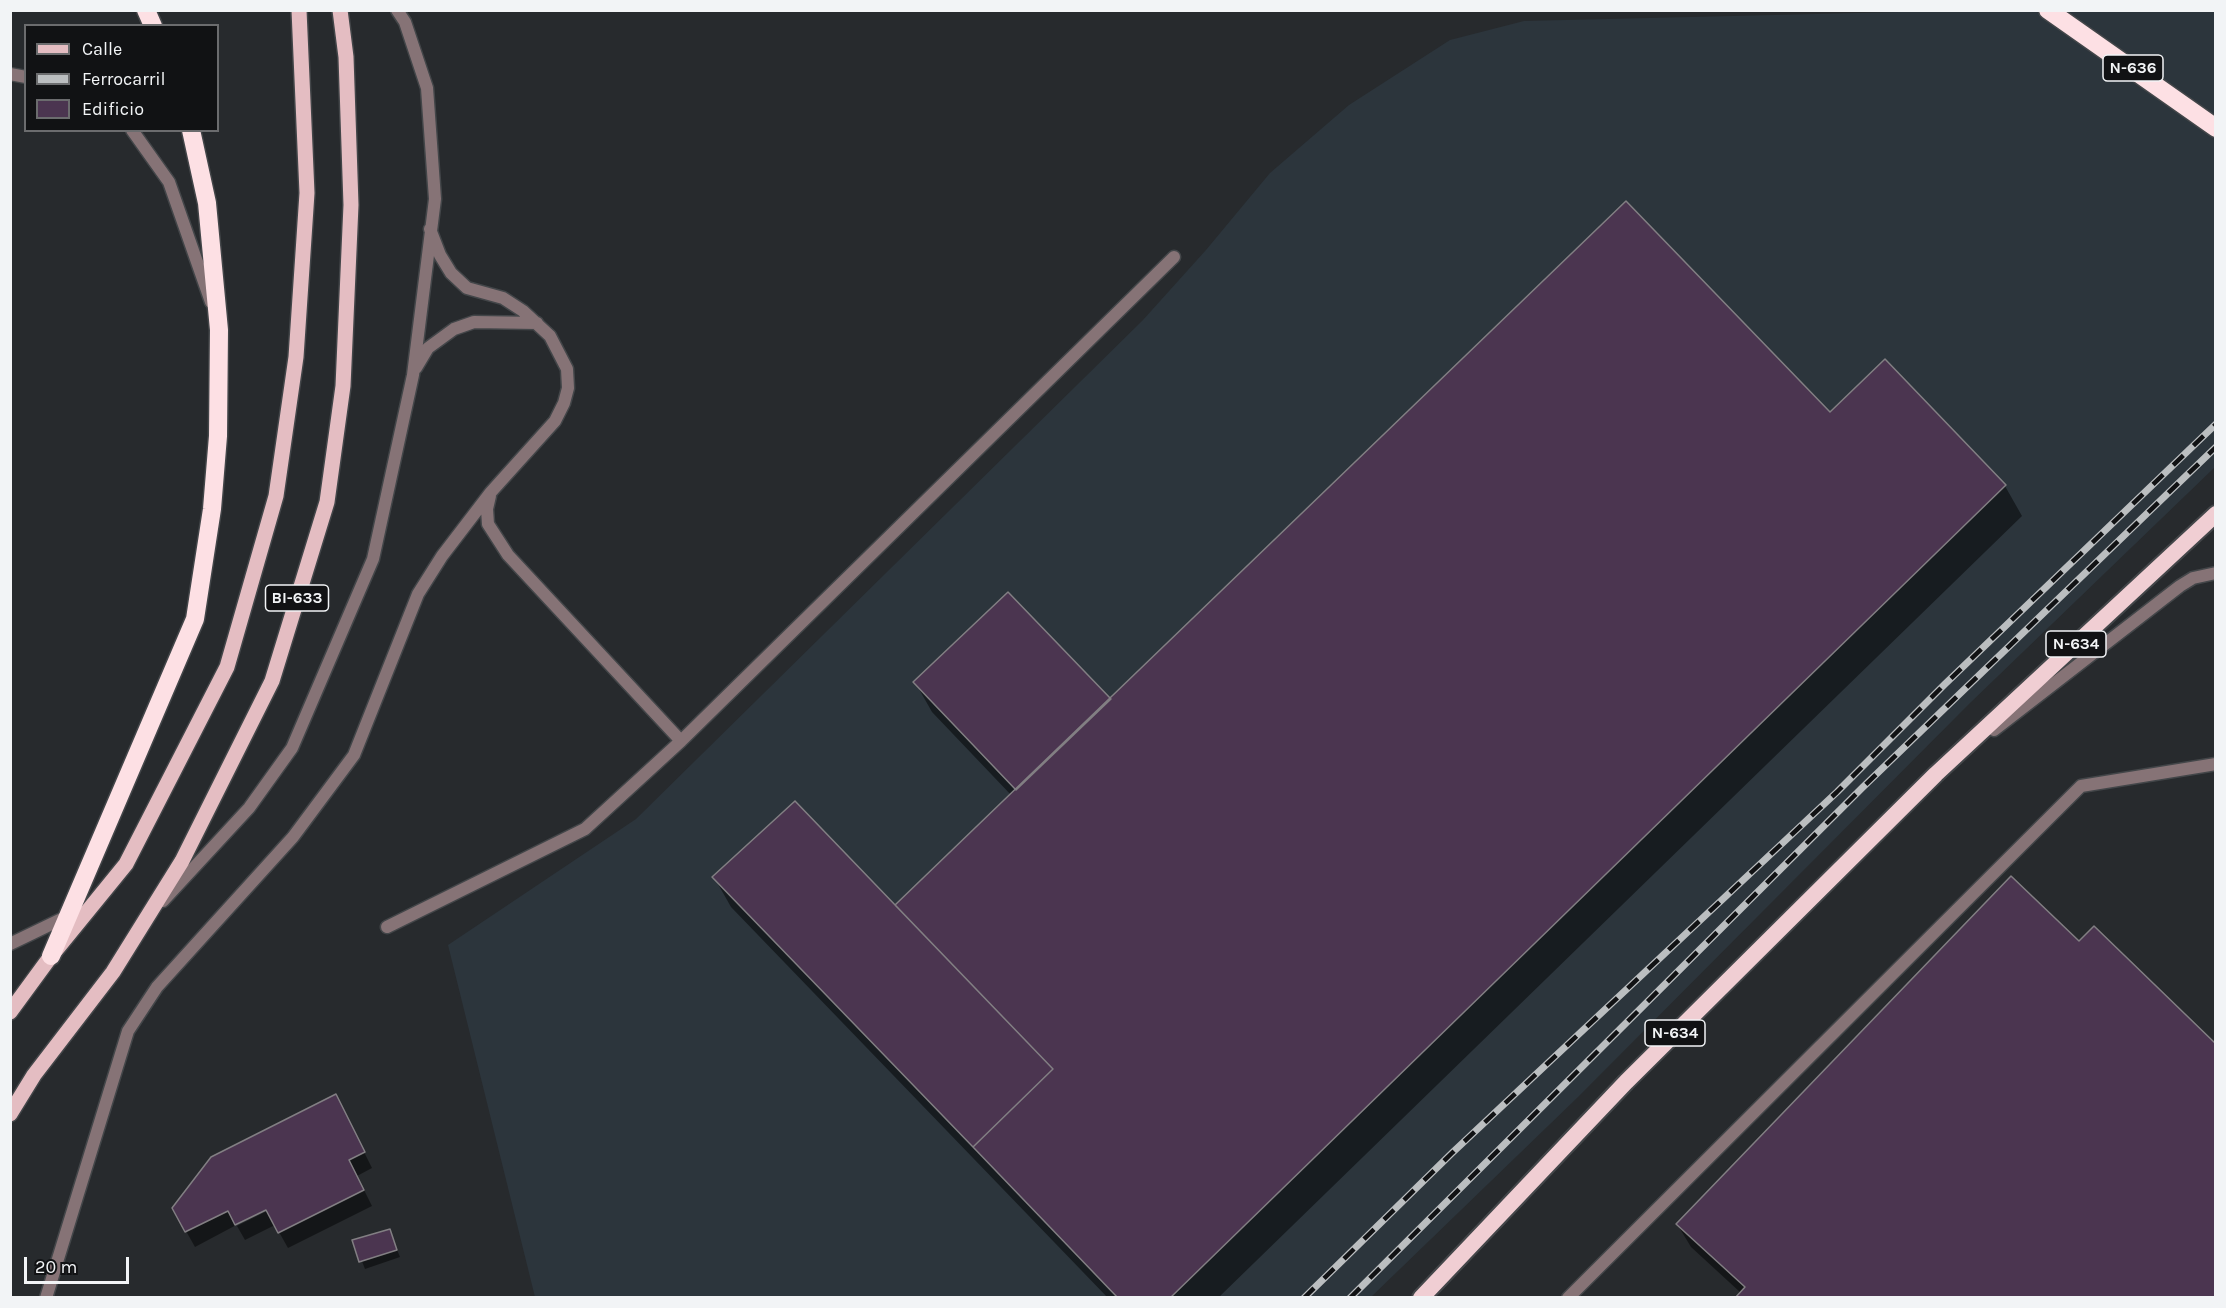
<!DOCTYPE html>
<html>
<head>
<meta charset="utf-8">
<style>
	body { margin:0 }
	#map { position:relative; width:2226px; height:1308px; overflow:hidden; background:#272a2d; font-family:Karla,sans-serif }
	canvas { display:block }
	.frame { position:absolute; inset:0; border:12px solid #f2f4f6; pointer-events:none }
	.legend { position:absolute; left:24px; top:24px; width:195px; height:108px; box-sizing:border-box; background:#111214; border:2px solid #6b6c6e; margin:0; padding:8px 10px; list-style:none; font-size:18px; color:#f2f4f6 }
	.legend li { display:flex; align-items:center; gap:12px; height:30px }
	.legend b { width:30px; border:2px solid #6b6c6e }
	.scale { position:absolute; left:24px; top:1257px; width:105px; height:27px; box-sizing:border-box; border:3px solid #f2f4f6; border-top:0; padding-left:8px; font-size:18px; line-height:21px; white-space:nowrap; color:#f2f4f6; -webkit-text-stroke:4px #111214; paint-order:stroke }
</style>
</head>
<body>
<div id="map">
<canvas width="2226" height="1308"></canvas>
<div class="frame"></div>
<ul class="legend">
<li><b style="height:8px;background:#e4bdc2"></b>Calle</li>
<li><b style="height:8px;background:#bbbec0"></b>Ferrocarril</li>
<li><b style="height:16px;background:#4b3550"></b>Edificio</li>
</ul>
<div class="scale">20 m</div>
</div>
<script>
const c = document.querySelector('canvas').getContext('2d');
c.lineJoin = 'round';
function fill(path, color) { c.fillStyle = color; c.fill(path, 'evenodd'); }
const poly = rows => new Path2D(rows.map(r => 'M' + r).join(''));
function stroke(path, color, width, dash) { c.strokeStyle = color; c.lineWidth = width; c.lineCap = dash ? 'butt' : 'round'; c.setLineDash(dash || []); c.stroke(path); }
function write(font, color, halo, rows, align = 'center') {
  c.font = font + ' Karla,sans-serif'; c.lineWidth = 4.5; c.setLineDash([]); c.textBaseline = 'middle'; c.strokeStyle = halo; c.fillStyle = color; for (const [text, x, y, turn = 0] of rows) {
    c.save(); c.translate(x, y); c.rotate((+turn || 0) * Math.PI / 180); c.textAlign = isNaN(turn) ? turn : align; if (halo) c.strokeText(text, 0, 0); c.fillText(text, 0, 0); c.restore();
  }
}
const built = poly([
	[1940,11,2215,11,2215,467,1970,703,1578,1097,1371,1297,535,1297,448,945,636,819,1143,320,1206,250,1270,173,1349,105,1450,40,1524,21]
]);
const shadow = poly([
	[1885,361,2005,486,2022,516,1218,1298,1108,1298,731,907,714,877,895,908,1012,796,932,712,915,682,1111,701,1830,414],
	[2079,943,1741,1293,1691,1247,1677,1224],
	[344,1112,372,1168,357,1176,372,1206,288,1248,275,1225,245,1240,237,1226,273,1208,272,1206,195,1247,186,1231],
	[389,1230,400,1257,365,1269,354,1241]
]);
const building = poly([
	[1626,201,1830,412,1885,359,2006,485,1170,1298,1118,1298,973,1147,1053,1069,895,905,1626,201],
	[1008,592,1111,699,1016,790,913,682,1008,592],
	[795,801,1053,1069,973,1147,712,877,795,801],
	[2011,876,2079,941,2094,926,2216,1044,2216,1298,1735,1298,1745,1287,1676,1224,2011,876],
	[336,1094,365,1152,349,1160,364,1190,278,1233,266,1210,235,1225,228,1211,185,1232,172,1208,211,1157,336,1094],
	[390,1229,397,1250,359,1262,352,1240,390,1229]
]);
const service = poly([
	[416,368,428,348,454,329,474,322,537,323],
	[490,496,487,509,488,524,508,555,681,741],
	[163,901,249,808,292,748,373,559,413,375,435,199,427,88,405,22,397,10],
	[387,927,585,829,681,741,1174,257],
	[46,1298,128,1031,157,987,293,837,354,755,418,594,442,556,491,492,555,421,564,403,568,388,567,369,550,336,523,311,503,298,467,288,451,273,440,255,430,229],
	[1568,1298,2081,786,2216,764]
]);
const minor = poly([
	[10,74,26,77],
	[132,130,169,182,211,302],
	[10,944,68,916]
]);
const tertiary = poly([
	[1994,730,2180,586,2193,578,2216,573]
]);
const primary = poly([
	[10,1012,51,956,126,864,227,667,276,496,296,357,307,193,299,10],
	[10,1114,34,1075,113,972,182,861,272,681,327,502,343,386,351,205,346,57,340,10]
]);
const trunk = poly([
	[1421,1298,1626,1082,1936,774,2216,514]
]);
const motorway = poly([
	[146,10,153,26],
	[2048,10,2216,128],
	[51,956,195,619,212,509,218,436,219,330,207,203,191,130]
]);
const rail = poly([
	[1304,1298,1452,1153,1837,792,1945,684,2216,424],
	[1350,1298,1863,787,2216,447]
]);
const shields = [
	[2133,68,60],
	[297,598,63],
	[2076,644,60],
	[1675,1033,60]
];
const shieldNames = [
	["N-636",2133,68],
	["BI-633",297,598],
	["N-634",2076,644],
	["N-634",1675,1033]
];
fill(built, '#2c353c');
fill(shadow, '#0007');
fill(building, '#4b3550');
stroke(building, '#827f83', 1.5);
stroke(service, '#434649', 15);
stroke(minor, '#434649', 15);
stroke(tertiary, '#434649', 15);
stroke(primary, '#434649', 18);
stroke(trunk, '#434649', 20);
stroke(motorway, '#434649', 21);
stroke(service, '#867376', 12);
stroke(minor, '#867376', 12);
stroke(tertiary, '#867376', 12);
stroke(primary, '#e4bdc2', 15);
stroke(trunk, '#f0ced3', 16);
stroke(motorway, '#fde0e4', 18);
stroke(rail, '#bbbec0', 7);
stroke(rail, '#111214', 4.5, [14]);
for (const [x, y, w] of shields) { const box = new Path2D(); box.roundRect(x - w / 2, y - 13, w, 26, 4.5); c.fillStyle = '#111214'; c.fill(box); stroke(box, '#f2f4f6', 1.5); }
write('bold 16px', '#f2f4f6', null, shieldNames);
</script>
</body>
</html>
